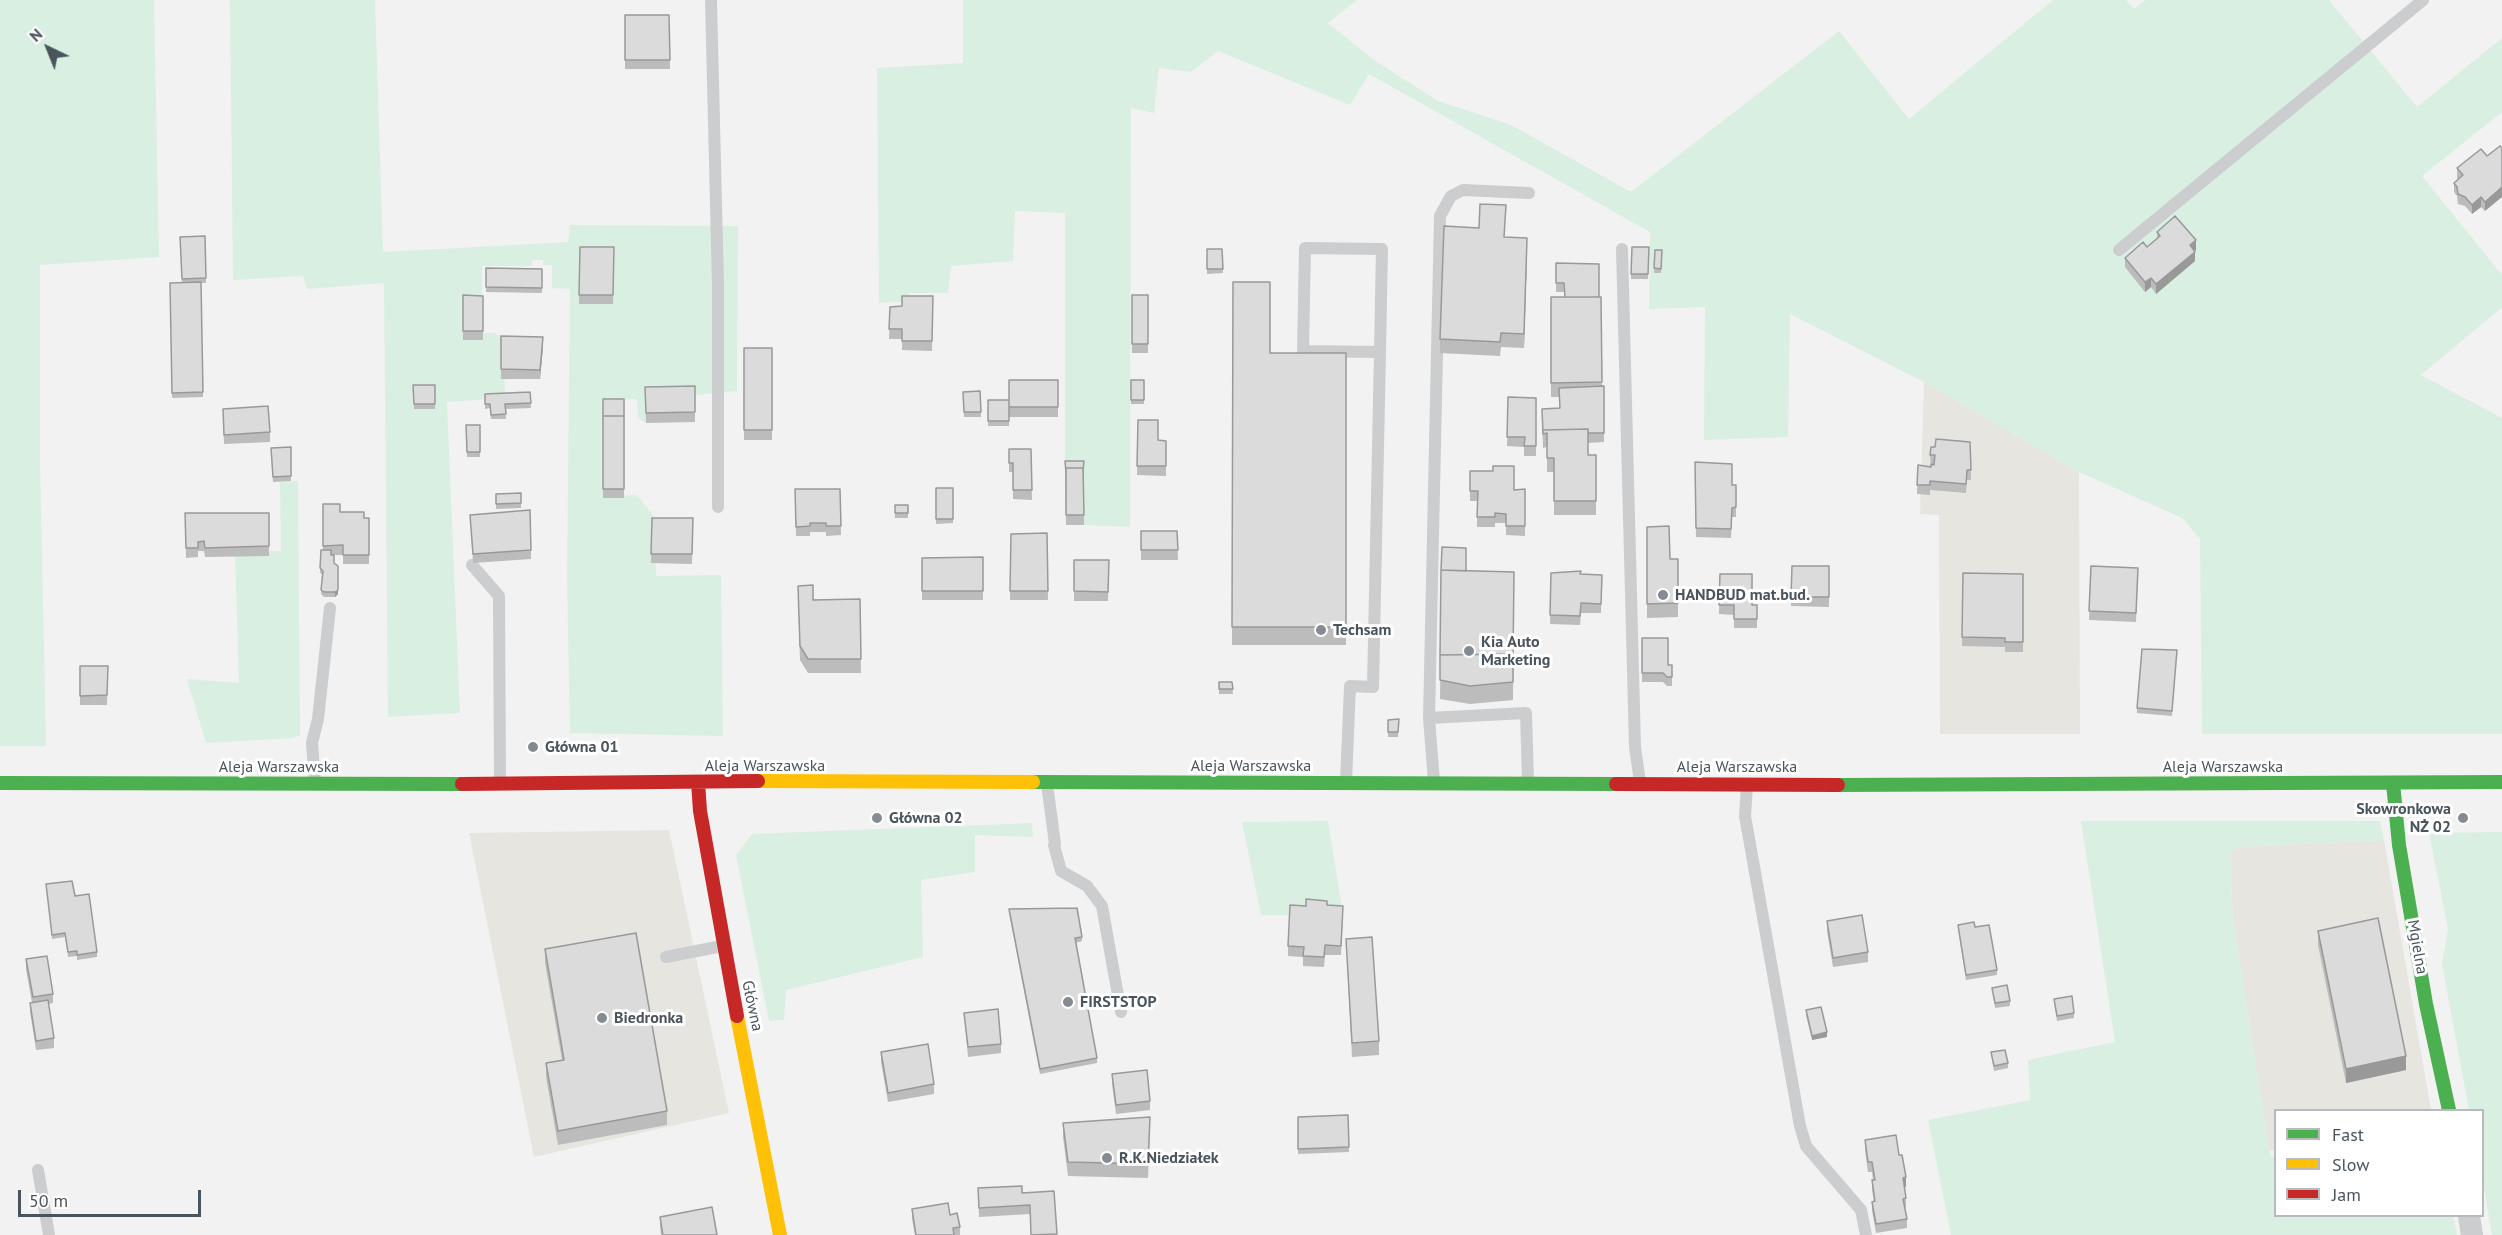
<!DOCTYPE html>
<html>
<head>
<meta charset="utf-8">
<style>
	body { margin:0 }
	#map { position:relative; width:2502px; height:1235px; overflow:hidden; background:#f2f2f2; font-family:"PT Sans",sans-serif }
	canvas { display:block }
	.legend { position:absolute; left:2274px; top:1109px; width:210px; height:108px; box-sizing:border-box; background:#fff; border:2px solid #b7bbbe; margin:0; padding:8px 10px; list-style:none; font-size:18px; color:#4a545d }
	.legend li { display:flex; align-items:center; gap:12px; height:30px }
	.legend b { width:30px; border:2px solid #b7bbbe }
	.north { position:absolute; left:18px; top:18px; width:60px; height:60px; -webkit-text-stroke:4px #fff; paint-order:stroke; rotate:317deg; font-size:16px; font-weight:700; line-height:24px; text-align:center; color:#4a545d }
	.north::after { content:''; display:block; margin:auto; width:21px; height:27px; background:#4a545d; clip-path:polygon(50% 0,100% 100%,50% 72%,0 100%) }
	.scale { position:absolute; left:18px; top:1190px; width:183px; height:27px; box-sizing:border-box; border:3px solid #4a545d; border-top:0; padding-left:8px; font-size:18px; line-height:21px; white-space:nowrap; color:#4a545d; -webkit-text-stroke:4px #fff; paint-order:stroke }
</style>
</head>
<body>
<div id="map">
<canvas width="2502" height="1235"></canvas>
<ul class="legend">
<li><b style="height:8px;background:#4caf50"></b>Fast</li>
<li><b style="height:8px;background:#ffc107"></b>Slow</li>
<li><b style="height:8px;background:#c62828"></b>Jam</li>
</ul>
<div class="north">N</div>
<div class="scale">50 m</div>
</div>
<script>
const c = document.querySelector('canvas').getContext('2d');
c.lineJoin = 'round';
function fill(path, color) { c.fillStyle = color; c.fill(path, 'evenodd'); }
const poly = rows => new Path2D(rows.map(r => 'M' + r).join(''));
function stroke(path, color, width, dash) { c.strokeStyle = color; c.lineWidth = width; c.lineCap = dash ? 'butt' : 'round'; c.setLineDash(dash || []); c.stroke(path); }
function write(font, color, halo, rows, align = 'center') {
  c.font = font + ' "PT Sans",sans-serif'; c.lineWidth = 6; c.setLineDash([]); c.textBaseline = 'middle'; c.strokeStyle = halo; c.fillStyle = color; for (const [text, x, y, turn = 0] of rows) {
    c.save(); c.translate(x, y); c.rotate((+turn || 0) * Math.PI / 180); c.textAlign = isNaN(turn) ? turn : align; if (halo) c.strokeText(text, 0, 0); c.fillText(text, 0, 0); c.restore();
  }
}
const commercial = poly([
	[1924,382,2079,472,2080,734,1940,734,1939,515,1920,514],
	[669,830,729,1113,534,1157,469,833],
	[2384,840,2431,1110,2276,1110,2275,1150,2269,1151,2233,921,2230,853,2240,847]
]);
const green = poly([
	[0,0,154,0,159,257,40,265,40,462,46,746,0,746],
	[230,0,375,0,383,252,568,242,570,225,738,226,737,391,695,395,645,397,646,423,638,418,637,399,609,400,613,496,637,495,656,519,656,576,721,575,723,736,570,733,567,578,570,289,552,288,552,265,543,265,543,260,532,260,532,266,482,266,482,297,472,333,494,333,503,337,505,398,447,402,460,713,388,717,384,283,307,289,303,276,233,280],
	[963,0,1357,0,1328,23,1374,60,1438,101,1511,125,1631,192,1839,31,1909,119,2053,0,2126,0,2134,9,2146,0,2329,0,2417,107,2502,38,2502,112,2422,176,2502,275,2502,307,2421,375,2502,418,2502,734,2202,734,2200,539,2182,518,2079,472,1924,382,1790,314,1788,437,1704,440,1705,307,1649,309,1650,232,1369,74,1350,105,1218,51,1191,72,1159,68,1154,113,1131,108,1130,527,1084,525,1084,466,1065,466,1065,213,1015,211,1013,261,951,266,948,293,909,293,909,301,879,303,877,68,963,63],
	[298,481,300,735,292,738,206,743,187,679,239,683,235,552,281,551,280,482],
	[1328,821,1343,915,1261,915,1242,822],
	[2081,821,2380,821,2384,840,2240,847,2230,854,2233,921,2269,1151,2272,1157,2275,1157,2276,1216,2453,1216,2457,1235,1951,1235,1928,1120,2030,1100,2028,1060,2115,1042],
	[1032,823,1033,837,975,835,975,872,921,880,923,957,786,990,784,1020,769,1021,736,855,752,834],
	[2502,832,2502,1235,2492,1235,2483,1182,2482,1110,2469,1110,2442,964,2448,929,2429,833]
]);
const lane = poly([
	[711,0,718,285,718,507],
	[1622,249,1635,747,1640,782],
	[2119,250,2423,0],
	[472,565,499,596,500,782],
	[1429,718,1526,713,1528,782],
	[315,782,312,743,318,719,330,608],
	[1346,782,1350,686,1373,687,1380,352,1382,249,1305,248,1303,351,1380,352],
	[1434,782,1429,718,1440,216,1451,196,1463,190,1529,193],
	[1047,784,1055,844,1054,845,1061,871,1087,886,1102,906,1121,1012],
	[1747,786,1745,816,1800,1126,1806,1146,1861,1210,1866,1235],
	[666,957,722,946],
	[38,1170,49,1235]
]);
const street = poly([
	[2469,1216,2472,1235]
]);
const fast = poly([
	[1033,782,1616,784],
	[0,783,462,784],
	[2393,783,2399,845,2426,1004,2449,1110],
	[1838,785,2502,782]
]);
const slow = poly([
	[758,781,1033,782],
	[737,1016,780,1235]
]);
const jam = poly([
	[698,782,700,811,737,1016],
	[462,784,758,781],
	[1616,784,1838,785]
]);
const wall = poly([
	[625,15,669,15,670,69,625,69],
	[2487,156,2485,211,2481,207,2472,214,2465,206,2458,204,2457,196,2454,192,2454,183,2458,179,2457,178,2457,168],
	[2157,232,2196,250,2195,251,2195,261,2156,294,2151,287,2145,292,2125,267,2125,258,2147,247,2157,239],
	[205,236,206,283,201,283,203,397,172,398,170,283,182,283,180,237],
	[1505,237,1527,252,1524,348,1501,347,1500,356,1440,353,1440,339],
	[580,247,614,247,613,304,579,304],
	[1632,247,1649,247,1648,279,1631,279],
	[1207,249,1222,249,1223,273,1207,274],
	[1655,250,1662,250,1661,273,1654,273],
	[1556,263,1599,297,1601,297,1602,386,1604,386,1604,442,1588,443,1588,455,1596,455,1596,515,1554,515,1554,472,1547,472,1547,447,1543,448,1542,409,1559,408,1559,397,1551,397,1551,297,1565,297,1564,292,1556,292],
	[486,268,542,269,542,293,486,292],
	[1233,282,1270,353,1346,353,1346,645,1232,645],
	[463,295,483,296,483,340,463,340],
	[1132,295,1148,295,1148,353,1132,353],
	[933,296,932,351,902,350,902,339,889,339,890,307,902,306],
	[501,336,543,346,540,379,501,379],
	[744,348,772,348,772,440,744,440],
	[1058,380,1058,417,1009,417,1009,426,988,426,988,400,1009,400],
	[1131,380,1144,380,1144,404,1131,404],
	[413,385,435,385,435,409,414,409],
	[695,386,695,422,646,423,645,387],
	[980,391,981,417,964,417,963,392],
	[530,392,531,408,505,409,506,419,491,419,490,408,485,409,485,394],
	[1508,397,1536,398,1536,456,1524,456,1524,447,1507,446],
	[603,399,624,399,624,498,603,498],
	[223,409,270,432,270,442,224,444],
	[1138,420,1158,440,1166,441,1166,476,1137,475],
	[466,425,480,425,480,457,467,457],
	[1970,442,1971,480,1967,480,1966,493,1930,490,1930,495,1917,494,1918,465,1931,467,1930,455,1935,447],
	[291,447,291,481,273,482,271,448],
	[1009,449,1031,449,1032,500,1013,499,1013,472,1009,472],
	[1065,461,1084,461,1084,525,1066,525],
	[1695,462,1732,485,1736,485,1736,517,1732,517,1731,538,1696,537],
	[1470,471,1514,490,1525,489,1525,536,1506,535,1506,523,1495,523,1495,527,1477,527,1477,501,1470,501],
	[936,488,953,488,953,523,936,524],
	[795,489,840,489,841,535,826,536,826,532,810,532,810,536,796,536],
	[521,493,521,508,496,509,496,494],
	[323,504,340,512,364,518,369,518,369,564,343,564,343,555,331,555,334,563,338,594,335,597,324,597,321,594,323,575,320,573,321,550,323,550],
	[895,505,908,505,908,518,895,518],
	[185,513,269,513,269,556,205,557,204,551,198,551,198,557,186,558],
	[470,515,531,550,531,559,473,563],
	[652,518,693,518,692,564,651,563],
	[1647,527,1670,559,1678,559,1678,617,1647,618],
	[1141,531,1177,531,1178,560,1141,560],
	[1047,533,1048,600,1010,600,1011,534],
	[1442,547,1466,571,1514,572,1513,700,1470,704,1440,699],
	[983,557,983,600,922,600,922,558],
	[1074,560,1109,560,1108,601,1074,601],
	[1792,566,1829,566,1829,607,1791,606],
	[2091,566,2138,577,2136,622,2089,620],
	[1551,573,1602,575,1601,613,1581,613,1580,625,1550,624],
	[1963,573,2023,574,2023,652,2005,652,2005,647,1962,646],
	[1720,574,1752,605,1757,605,1757,628,1734,628,1734,615,1719,614],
	[860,599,861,673,808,673,800,660,798,600],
	[1642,638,1668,665,1672,665,1672,686,1667,686,1663,682,1642,682],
	[2177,650,2172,716,2137,713,2137,708],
	[80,666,108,666,107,705,80,705],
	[1219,682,1232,682,1233,694,1219,694],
	[1399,719,1398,737,1388,737,1388,720],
	[46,884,75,896,97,952,97,957,77,960,77,956,68,957,65,937,52,939],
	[1327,905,1343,915,1341,955,1325,955,1324,967,1303,966,1303,957,1288,956,1288,946,1306,906],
	[1009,909,1082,937,1082,941,1076,943,1097,1058,1097,1063,1040,1074,1009,913],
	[1827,921,1868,952,1868,962,1833,967,1827,931],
	[1958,925,1975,927,1997,970,1997,975,1966,980,1958,929],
	[2318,931,2406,1070,2346,1083,2318,945],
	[1346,939,1379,1041,1379,1055,1352,1057],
	[545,949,667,1111,667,1125,558,1145,546,1077,546,1063,562,1060,545,963],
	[26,959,53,994,53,1003,48,1004,54,1038,54,1048,36,1050,30,1012,30,1003,32,1003,26,969],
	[1992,988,2010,1001,2010,1006,1995,1008],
	[2054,999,2074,1013,2074,1018,2057,1021],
	[1806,1010,1827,1037,1812,1040,1806,1015],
	[964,1013,1001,1044,1001,1053,968,1057],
	[881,1052,934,1084,934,1094,888,1102,881,1062],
	[1991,1052,2008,1063,2008,1068,1994,1071],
	[1112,1074,1150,1101,1150,1110,1116,1114,1112,1084],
	[1348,1115,1349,1152,1298,1154,1298,1117],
	[1063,1123,1150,1131,1148,1178,1068,1176,1063,1137],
	[1865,1140,1899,1155,1906,1187,1905,1187,1906,1198,1906,1207,1905,1208,1907,1219,1907,1228,1876,1233,1872,1211,1872,1202,1874,1202,1872,1190,1872,1180,1873,1180,1872,1172,1868,1172,1865,1150],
	[978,1188,1022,1193,1054,1191,1057,1235,1031,1235,1030,1214,979,1217],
	[912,1209,950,1215,960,1227,960,1235,915,1235,912,1219],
	[660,1217,717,1235,661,1235,660,1226]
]);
const shadedWall = poly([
	[2502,187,2502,197,2485,211,2485,202],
	[2481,197,2481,207,2472,214,2472,205],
	[1527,238,1527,252,1524,348,1524,334],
	[2196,240,2196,250,2190,254,2190,245],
	[2195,252,2195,261,2156,294,2156,284],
	[2151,278,2151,287,2145,292,2145,282],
	[543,337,543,346,540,379,540,370],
	[338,590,338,594,335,597,335,592],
	[1827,1032,1827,1037,1812,1040,1812,1036],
	[2406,1056,2406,1070,2346,1083,2346,1069],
	[1906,1177,1906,1187,1903,1188,1903,1178]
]);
const building = poly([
	[625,15,669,15,670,60,625,60,625,15],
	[2500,146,2502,148,2502,187,2485,202,2481,197,2472,205,2465,197,2458,194,2457,187,2454,183,2463,175,2457,168,2481,149,2487,156,2500,146],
	[1480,204,1506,205,1504,237,1527,238,1524,334,1501,333,1500,342,1440,339,1444,226,1479,228,1480,204],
	[2175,216,2196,240,2190,245,2195,252,2156,284,2151,278,2145,282,2125,258,2143,242,2147,247,2160,236,2157,232,2175,216],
	[205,236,206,278,182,279,180,237,205,236],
	[580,247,614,247,613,295,579,295,580,247],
	[1632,247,1649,247,1648,274,1631,274,1632,247],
	[1207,249,1222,249,1223,269,1207,269,1207,249],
	[1655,250,1662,250,1661,269,1654,268,1655,250],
	[1556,263,1599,264,1599,297,1565,297,1564,283,1556,283,1556,263],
	[486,268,542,269,542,288,486,287,486,268],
	[201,282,203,392,172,393,170,283,201,282],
	[1233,282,1270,282,1270,353,1346,353,1346,627,1232,627,1233,282],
	[463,295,483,296,483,331,463,331,463,295],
	[1132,295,1148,295,1148,344,1132,344,1132,295],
	[902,296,933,296,932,341,902,341,902,329,889,329,890,307,902,306,902,296],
	[1551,297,1601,297,1602,382,1551,383,1551,297],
	[501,336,543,337,540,370,501,369,501,336],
	[744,348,772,348,772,430,744,430,744,348],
	[1009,380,1058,380,1058,407,1009,407,1009,380],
	[1131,380,1144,380,1144,400,1131,400,1131,380],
	[413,385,435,385,435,404,414,404,413,385],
	[695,386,695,412,646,413,645,387,695,386],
	[1604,386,1604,433,1588,433,1588,429,1543,430,1543,434,1542,409,1560,408,1559,388,1604,386],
	[980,391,981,412,964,412,963,392,980,391],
	[530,392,531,403,505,404,506,414,491,415,490,404,485,404,485,394,530,392],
	[1508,397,1536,398,1536,446,1524,446,1525,437,1507,437,1508,397],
	[603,399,624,399,624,416,603,416,603,399],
	[988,400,1009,400,1009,421,988,421,988,400],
	[268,406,270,432,224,435,223,409,268,406],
	[603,416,624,416,624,489,603,489,603,416],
	[1138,420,1158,420,1158,440,1166,441,1166,466,1137,466,1138,420],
	[466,425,480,425,480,452,467,452,466,425],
	[1588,429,1588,455,1596,455,1596,501,1554,501,1554,458,1547,458,1547,433,1543,434,1543,430,1588,429],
	[1936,439,1970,442,1971,470,1967,470,1966,484,1930,481,1930,485,1917,485,1918,465,1931,467,1931,464,1934,465,1935,455,1930,455,1931,447,1935,447,1936,439],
	[291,447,291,476,273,477,271,448,291,447],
	[1009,449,1031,449,1032,490,1013,490,1013,463,1009,463,1009,449],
	[1065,461,1084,461,1083,471,1083,468,1066,468,1066,473,1065,461],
	[1695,462,1732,464,1732,485,1736,485,1736,507,1732,508,1731,529,1696,528,1695,462],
	[1493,466,1514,466,1514,490,1525,489,1525,526,1506,526,1506,514,1495,513,1495,517,1477,517,1478,491,1470,491,1470,471,1493,471,1493,466],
	[1066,468,1083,468,1084,515,1066,515,1066,468],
	[936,488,953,488,953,519,936,519,936,488],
	[795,489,840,489,841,526,826,526,826,523,810,523,810,526,796,527,795,489],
	[521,493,521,503,496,504,496,494,521,493],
	[323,504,340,504,340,512,364,512,364,518,369,518,369,555,343,555,343,545,323,546,323,504],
	[895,505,908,505,908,513,895,513,895,505],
	[530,510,531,550,473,554,470,515,530,510],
	[185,513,269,513,269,546,205,548,204,541,198,542,198,548,186,548,185,513],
	[652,518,693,518,692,554,651,554,652,518],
	[1669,526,1670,559,1678,559,1678,603,1647,604,1647,527,1669,526],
	[1141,531,1177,531,1178,550,1141,550,1141,531],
	[1047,533,1048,591,1010,591,1011,534,1047,533],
	[1442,547,1466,548,1466,571,1441,570,1442,547],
	[321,550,331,550,331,555,334,555,334,563,338,566,338,590,335,592,324,592,321,590,323,571,320,568,321,550],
	[983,557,983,591,922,591,922,558,983,557],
	[1074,560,1109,560,1108,592,1074,591,1074,560],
	[1792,566,1829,566,1829,597,1791,597,1792,566],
	[2091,566,2138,568,2136,613,2089,611,2091,566],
	[1441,570,1514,572,1513,658,1513,654,1440,655,1441,570],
	[1581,571,1580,574,1602,575,1601,604,1581,603,1580,616,1550,615,1551,573,1581,571],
	[1963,573,2023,574,2023,642,2005,642,2005,638,1962,637,1963,573],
	[1720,574,1752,574,1752,605,1757,605,1757,619,1734,619,1734,605,1719,605,1720,574],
	[813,585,813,600,860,599,861,659,808,659,800,646,798,586,813,585],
	[1642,638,1668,638,1668,665,1672,665,1672,677,1667,677,1663,673,1642,673,1642,638],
	[2142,649,2177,650,2172,711,2137,708,2142,649],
	[1513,654,1513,682,1470,686,1440,680,1440,655,1513,654],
	[80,666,108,666,107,695,80,696,80,666],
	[1219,682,1232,682,1233,689,1219,689,1219,682],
	[1399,719,1398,732,1388,732,1388,720,1399,719],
	[72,881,75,896,89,894,97,952,77,955,77,951,68,952,65,933,52,935,46,884,72,881],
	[1306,899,1327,901,1327,905,1343,906,1341,946,1325,945,1324,957,1303,956,1304,947,1288,946,1290,905,1306,906,1306,899],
	[1077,908,1082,937,1075,938,1097,1058,1040,1069,1009,909,1077,908],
	[1862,915,1868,952,1833,958,1827,921,1862,915],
	[2378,918,2406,1056,2346,1069,2318,931,2378,918],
	[1974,922,1975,927,1989,925,1997,970,1966,975,1958,925,1974,922],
	[636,933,667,1111,558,1131,546,1063,564,1060,545,949,636,933],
	[1372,937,1379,1041,1352,1043,1346,939,1372,937],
	[47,956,53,994,33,997,26,959,47,956],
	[2007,985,2010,1001,1995,1003,1992,988,2007,985],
	[2072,996,2074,1013,2057,1016,2054,999,2072,996],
	[48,1000,54,1038,36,1041,30,1003,48,1000],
	[1821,1007,1827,1032,1812,1036,1806,1010,1821,1007],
	[998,1009,1001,1044,968,1047,964,1013,998,1009],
	[928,1044,934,1084,888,1093,881,1052,928,1044],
	[2005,1050,2008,1063,1994,1066,1991,1052,2005,1050],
	[1147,1070,1150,1101,1116,1105,1112,1074,1147,1070],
	[1348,1115,1349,1147,1298,1149,1298,1117,1348,1115],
	[1150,1117,1148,1164,1068,1162,1063,1123,1150,1117],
	[1896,1135,1899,1155,1902,1155,1906,1177,1903,1178,1906,1198,1903,1199,1907,1219,1876,1224,1872,1202,1875,1201,1872,1180,1875,1180,1872,1162,1868,1162,1865,1140,1896,1135],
	[1022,1186,1022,1193,1054,1191,1057,1234,1031,1235,1030,1205,979,1208,978,1188,1022,1186],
	[948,1203,950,1215,957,1213,960,1227,953,1228,954,1235,916,1235,912,1209,948,1203],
	[712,1207,717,1235,663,1235,660,1217,712,1207]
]);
const markers = [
	[1663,595,6,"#858b91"],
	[1321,630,6,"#858b91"],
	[1469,651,6,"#858b91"],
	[533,747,6,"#858b91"],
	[877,818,6,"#858b91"],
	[2463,818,6,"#858b91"],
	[1068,1002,6,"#858b91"],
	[602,1018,6,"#858b91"],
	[1107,1158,6,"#858b91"]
];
const poiNames = [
	["HANDBUD mat.bud.",1675,595],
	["Techsam",1333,630],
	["Kia Auto",1481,642],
	["Marketing",1481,660],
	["Główna 01",545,747],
	["Skowronkowa",2451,809,"right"],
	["NŻ 02",2451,827,"right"],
	["Główna 02",889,818],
	["FIRSTSTOP",1080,1002],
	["Biedronka",614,1018],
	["R.K.Niedziałek",1119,1158]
];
const streetNames = [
	["Aleja Warszawska",765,766],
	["Aleja Warszawska",1251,766],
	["Aleja Warszawska",279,767],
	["Aleja Warszawska",1737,767],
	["Aleja Warszawska",2223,767],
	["Mgielna",2417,947,80],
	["Główna",752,1006,78]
];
fill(commercial, '#e6e5e0');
fill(green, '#d9efe1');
stroke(lane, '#cccdcf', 12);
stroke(street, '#cccdcf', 22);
stroke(fast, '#4caf50', 14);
stroke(slow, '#ffc107', 14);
stroke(jam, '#c62828', 14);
fill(wall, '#bcbcbd');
fill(shadedWall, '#99999a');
fill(building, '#dbdbdc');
stroke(building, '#99999a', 1.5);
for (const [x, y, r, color] of markers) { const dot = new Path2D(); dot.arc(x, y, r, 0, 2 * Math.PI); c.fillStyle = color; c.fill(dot); stroke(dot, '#fff', 2); }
write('bold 16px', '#4a545d', '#fff', poiNames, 'left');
write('16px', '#4a545d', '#fff', streetNames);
</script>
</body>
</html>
